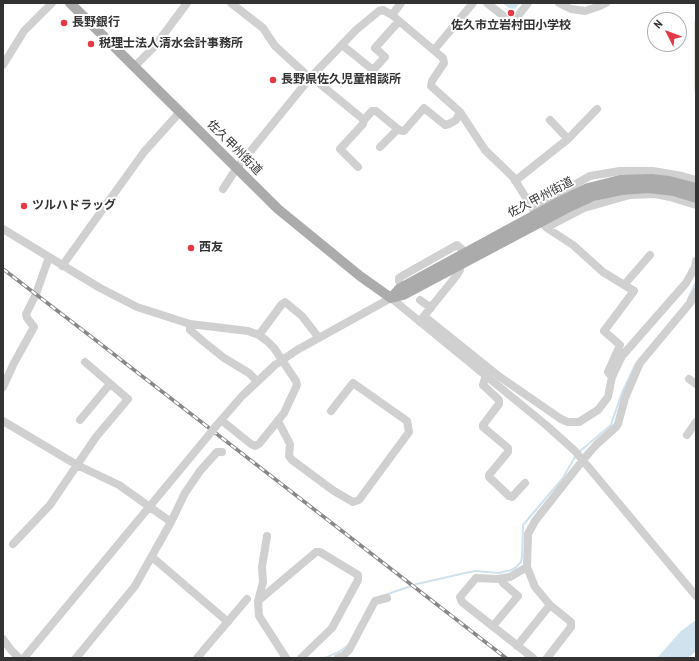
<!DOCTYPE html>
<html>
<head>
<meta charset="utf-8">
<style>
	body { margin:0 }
	#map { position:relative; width:699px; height:661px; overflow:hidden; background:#fff; font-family:"Roboto Condensed",sans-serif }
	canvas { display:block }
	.frame { position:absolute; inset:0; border:4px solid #333; pointer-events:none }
	.north { position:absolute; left:647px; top:12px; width:40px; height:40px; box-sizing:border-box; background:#fff; border:1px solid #adadad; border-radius:50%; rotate:312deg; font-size:11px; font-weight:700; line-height:16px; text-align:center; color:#333 }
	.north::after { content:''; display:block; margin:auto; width:14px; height:18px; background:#e63946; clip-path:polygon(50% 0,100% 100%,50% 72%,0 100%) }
</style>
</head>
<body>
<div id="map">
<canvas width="699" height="661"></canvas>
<div class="frame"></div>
<div class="north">N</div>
</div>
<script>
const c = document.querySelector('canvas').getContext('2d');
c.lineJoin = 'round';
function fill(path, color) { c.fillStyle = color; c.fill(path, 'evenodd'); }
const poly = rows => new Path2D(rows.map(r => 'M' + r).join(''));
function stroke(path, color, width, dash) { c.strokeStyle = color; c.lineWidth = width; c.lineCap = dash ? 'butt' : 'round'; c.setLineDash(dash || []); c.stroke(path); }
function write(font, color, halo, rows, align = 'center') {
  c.font = font + ' "Roboto Condensed","Noto Sans JP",sans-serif'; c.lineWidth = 4; c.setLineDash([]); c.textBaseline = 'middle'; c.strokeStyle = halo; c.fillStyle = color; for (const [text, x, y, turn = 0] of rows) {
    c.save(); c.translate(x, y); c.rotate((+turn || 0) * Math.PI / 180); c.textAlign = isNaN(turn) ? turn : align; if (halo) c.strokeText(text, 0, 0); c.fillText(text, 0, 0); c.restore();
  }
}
const green = poly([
	[696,19,696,95,694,90,694,21]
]);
const water = poly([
	[502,3,520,3,513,11],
	[696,620,696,651,688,658,657,658,681,631]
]);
const stream = poly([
	[688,299,696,282],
	[579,452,611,425,621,395,636,363],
	[376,598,417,584,465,573,475,571,499,573,511,570,515,568,521,562,522,557,523,525,563,478,576,455],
	[325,658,339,652,347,646]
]);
const minor = poly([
	[231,3,263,28,275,46,310,78,314,79,364,120,372,111,376,111,399,130,404,131,424,108,445,125,449,124,456,120,460,112],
	[487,3,511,22,513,22,528,3],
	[559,3,571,9,585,11,600,6,606,3],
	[392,15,443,58,444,63,432,81,431,86,460,112,485,150,513,177,541,222,547,228,573,245,603,272,634,291,604,331,620,345,608,372,612,377,608,397,598,410,579,422,568,422,561,419,500,377,424,316,420,322],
	[342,45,373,70,385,57,375,48,399,21],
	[434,50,473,3],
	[3,65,24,31,52,3],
	[134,67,155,46,187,3],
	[550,120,568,139],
	[380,147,398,129],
	[358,167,340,149,363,124,364,120],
	[515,181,568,139,597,109],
	[223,189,236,169,310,78,356,30,379,11,383,10,392,15,401,3],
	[533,208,590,176,620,171,653,171,682,176,696,180],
	[547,228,555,223,584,208,630,195,655,194,670,197,696,205],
	[3,229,100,288,137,307,190,324,248,331,259,335,267,341,274,348,296,381,297,385,284,413,259,444,255,446,251,444,221,420],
	[62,266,144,152,180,112],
	[399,281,399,278,402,276,457,245,465,252],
	[624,285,650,255],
	[420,300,431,308],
	[424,316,457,275,460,270,458,266],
	[190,324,190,330,204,342,224,358,249,373,257,381],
	[259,335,282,304,285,302,302,316,319,338],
	[486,375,483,385,499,400,499,404,483,425,483,427,508,448,508,452,489,475,489,477,509,496,512,497,525,483],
	[612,377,622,356,686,283,695,267,696,261],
	[689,379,696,384],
	[3,387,14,363,34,327,27,318,26,314,36,294,49,257],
	[80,420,110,384],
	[3,421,77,465,119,485,171,522],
	[278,421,290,444,289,456,292,460,334,491,353,502,359,500,409,432,407,421,353,383,331,411],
	[216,426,242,396,275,365,297,350,391,298,546,425,575,451,696,596],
	[687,435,696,422],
	[13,544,50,505,96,437,128,399,85,362],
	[152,557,228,622],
	[527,567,510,577,498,579,476,578,460,597,462,602,533,658],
	[258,601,263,582,262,567,267,536],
	[493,626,518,596,503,583,502,579],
	[3,639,11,650,19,658],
	[517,646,550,605],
	[24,658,208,436],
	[76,658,135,586,171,522,185,493,200,471,217,452,222,452],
	[197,658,247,599],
	[286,658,259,616,258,601,316,552,320,552,358,575,358,580,332,628,301,658],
	[338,658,343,656,349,650,375,601,387,598],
	[547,658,571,627,571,622,550,605,535,587,527,567,528,534,535,521,583,460,596,445,616,427,618,424,625,398,640,363,690,303,696,292]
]);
const major = poly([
	[70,3,278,209,360,276,391,298,403,295,567,208,593,196,621,190,648,188,674,191,696,198],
	[391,298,399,289,561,201,588,188,620,180,651,179,669,181,696,188]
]);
const rail = poly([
	[3,269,89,335,506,658]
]);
const minorBridge = poly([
	[208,436,216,426]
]);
const markers = [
	[511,13,4,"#e63946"],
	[64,23,4,"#e63946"],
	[91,44,4,"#e63946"],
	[273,80,4,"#e63946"],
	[24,206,4,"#e63946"],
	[191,248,4,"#e63946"]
];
const poiNames = [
	["長野銀行",72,23],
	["佐久市立岩村田小学校",511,26,"center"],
	["税理士法人清水会計事務所",99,44],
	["長野県佐久児童相談所",281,80],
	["ツルハドラッグ",32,206],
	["西友",199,248]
];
const streetNames = [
	["佐久甲州街道",234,148,45],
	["佐久甲州街道",541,198,-28]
];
fill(green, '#e6ecdf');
fill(water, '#cfe2ee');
stroke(stream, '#cfe2ee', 2);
stroke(minor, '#d0d0d0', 8);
stroke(major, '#ababab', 10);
stroke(rail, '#888', 3.5);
stroke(rail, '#fff', 2, [6]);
stroke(minorBridge, '#d0d0d0', 8);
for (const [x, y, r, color] of markers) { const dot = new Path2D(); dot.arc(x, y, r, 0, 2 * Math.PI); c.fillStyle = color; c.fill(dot); stroke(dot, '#fff', 1.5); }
write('bold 12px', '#333', '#fff', poiNames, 'left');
write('12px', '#333', '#fff', streetNames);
</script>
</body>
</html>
